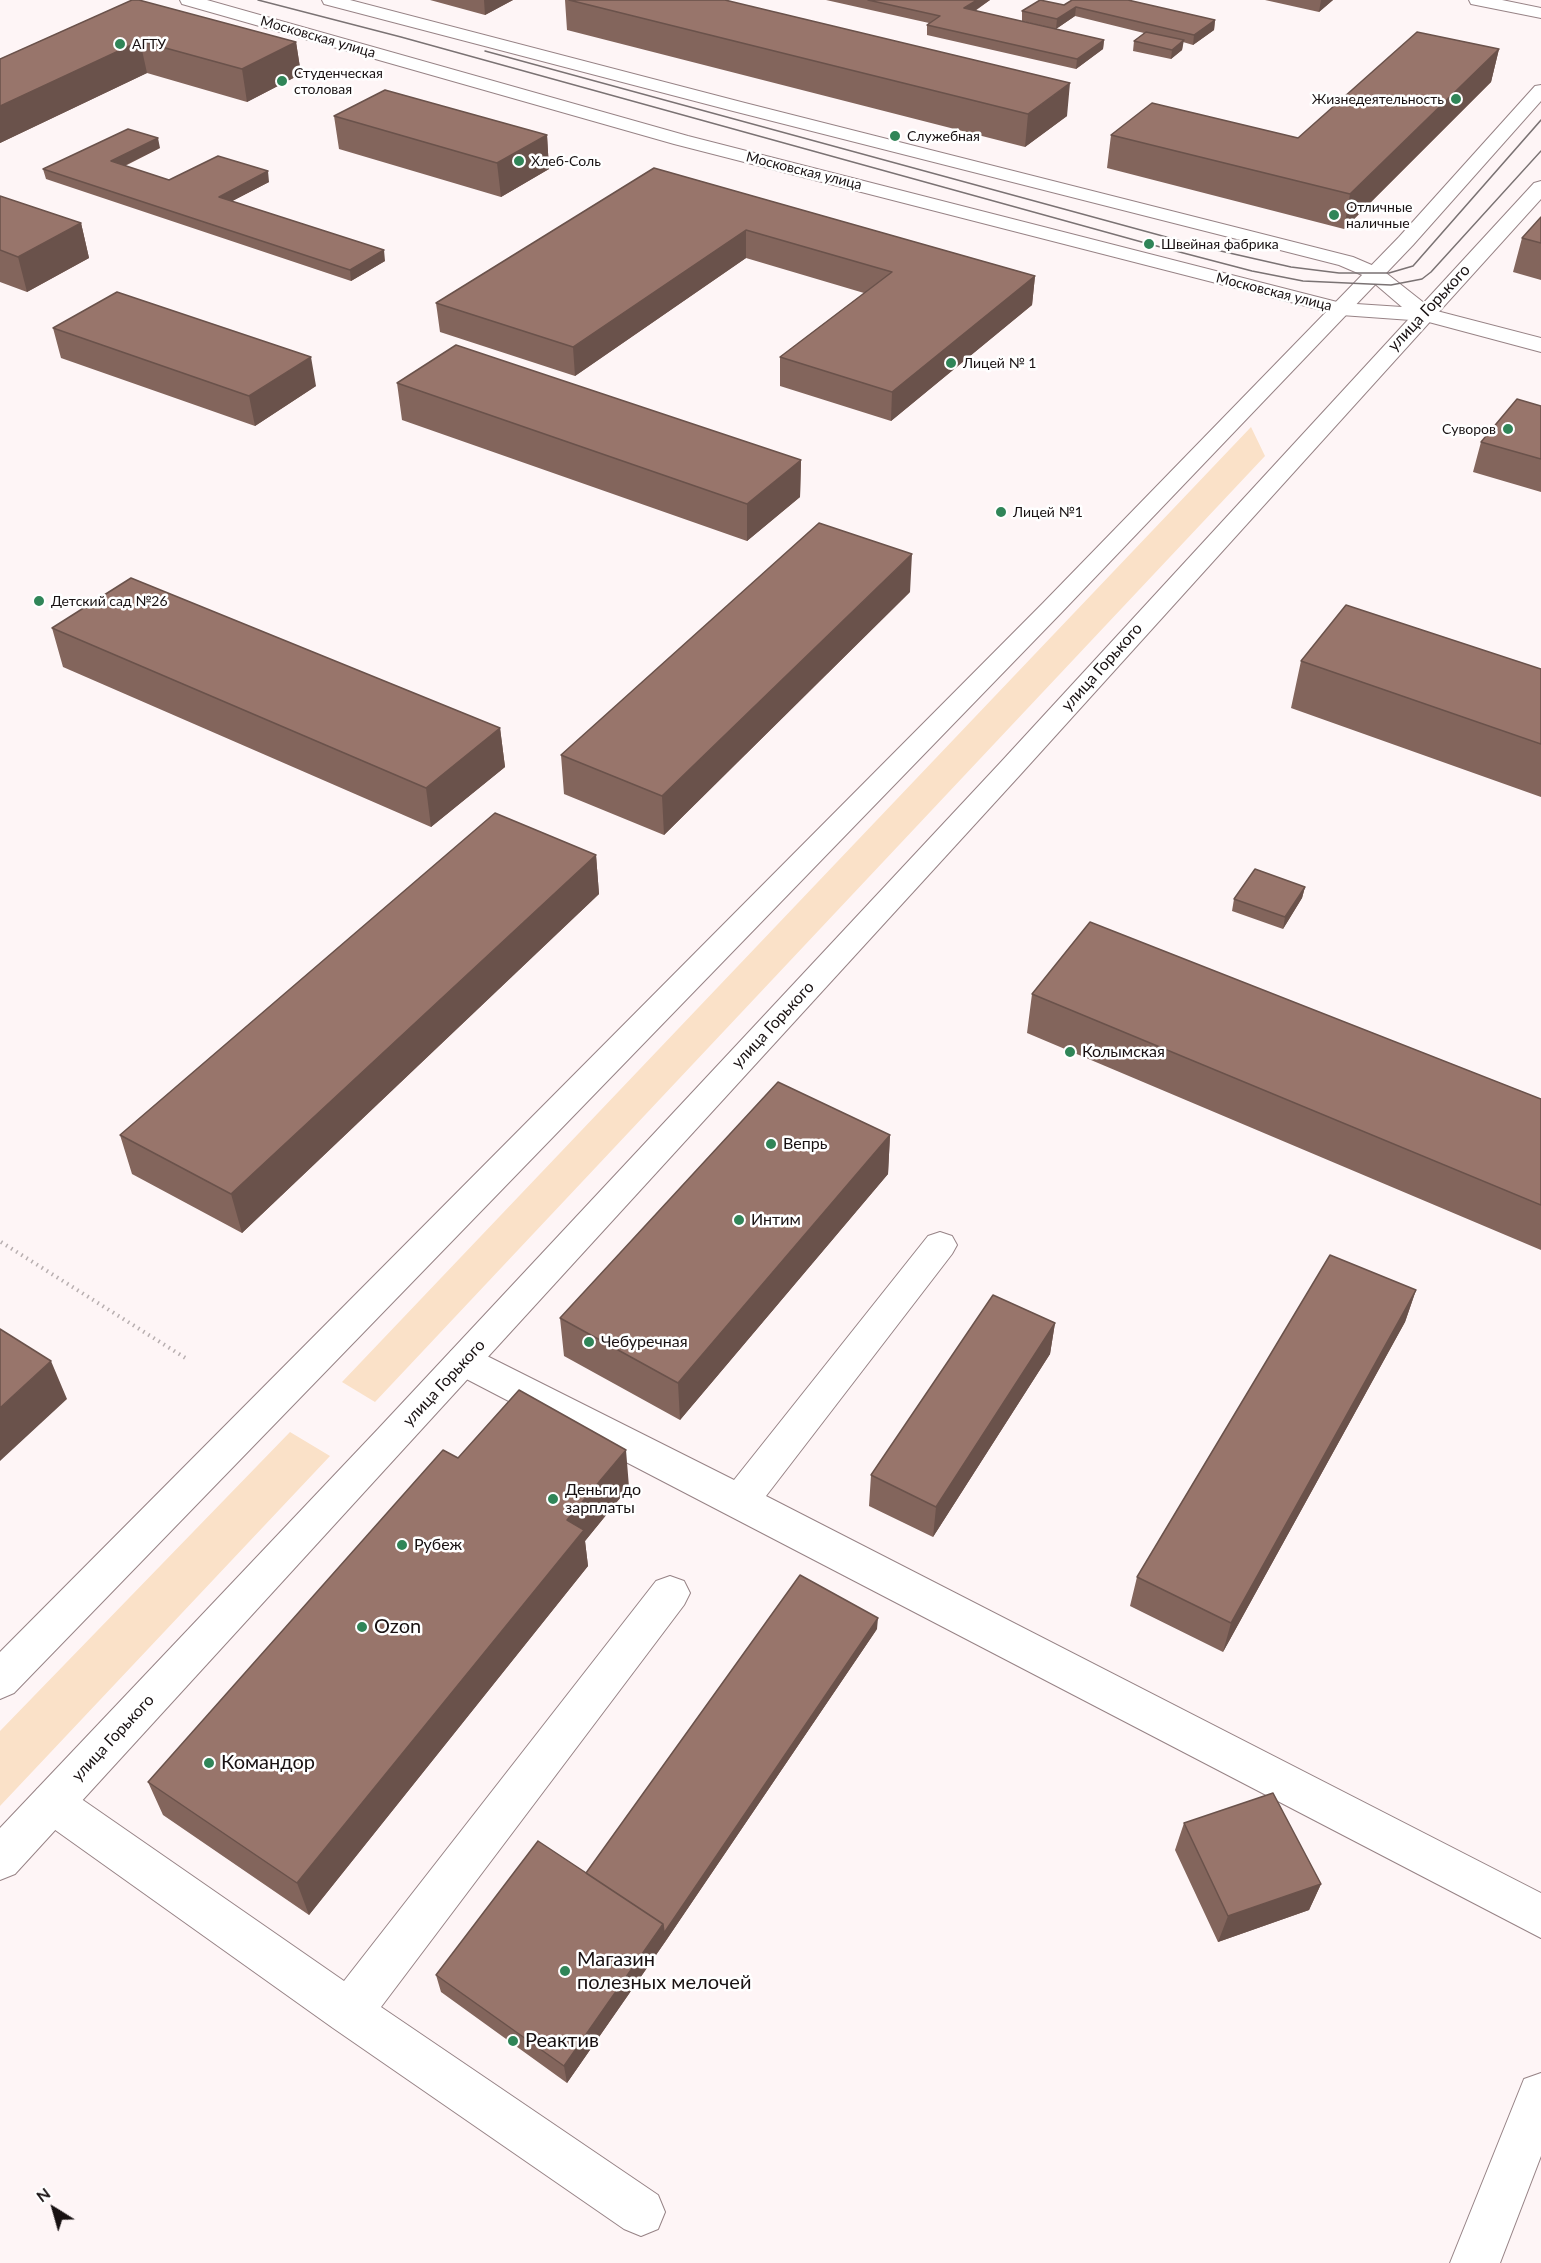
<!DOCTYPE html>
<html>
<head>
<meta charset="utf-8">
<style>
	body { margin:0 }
	#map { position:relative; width:1541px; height:2263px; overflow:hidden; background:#fef5f6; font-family:Lato,sans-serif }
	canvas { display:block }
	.north { position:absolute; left:24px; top:2179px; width:60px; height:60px; -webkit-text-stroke:4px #fff; paint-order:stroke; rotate:323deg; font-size:16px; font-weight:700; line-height:24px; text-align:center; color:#181112 }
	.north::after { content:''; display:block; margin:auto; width:21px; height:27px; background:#181112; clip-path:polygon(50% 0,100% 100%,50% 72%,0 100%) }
</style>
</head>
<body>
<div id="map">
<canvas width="1541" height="2263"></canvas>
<div class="north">N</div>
</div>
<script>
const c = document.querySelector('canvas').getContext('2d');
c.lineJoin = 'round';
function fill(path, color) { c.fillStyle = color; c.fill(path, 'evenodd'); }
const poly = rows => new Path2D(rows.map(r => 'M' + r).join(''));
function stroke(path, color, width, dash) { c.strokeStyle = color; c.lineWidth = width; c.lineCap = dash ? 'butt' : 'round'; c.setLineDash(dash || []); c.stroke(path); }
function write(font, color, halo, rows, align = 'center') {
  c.font = font + ' Lato,sans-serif'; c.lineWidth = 5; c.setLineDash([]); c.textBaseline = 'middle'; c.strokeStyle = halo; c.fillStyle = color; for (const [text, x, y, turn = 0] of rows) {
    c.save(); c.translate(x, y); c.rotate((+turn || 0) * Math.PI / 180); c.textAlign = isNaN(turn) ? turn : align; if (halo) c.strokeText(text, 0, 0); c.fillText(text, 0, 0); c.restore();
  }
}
const green = poly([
	[1251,427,1265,456,375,1402,342,1382],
	[290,1432,330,1456,0,1806,0,1731]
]);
const path = poly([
	[1,1242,187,1359]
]);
const service = poly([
	[940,1232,952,1236,957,1245,952,1254,766,1496,1541,1893,1541,1938,451,1371,446,1361,451,1351,464,1346,477,1351,734,1480,928,1236,940,1232],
	[670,1576,684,1581,690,1593,684,1605,381,2007,658,2195,665,2212,658,2229,641,2236,624,2229,333,2028,37,1817,31,1803,37,1789,52,1783,67,1789,344,1981,656,1581,670,1576],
	[1541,2073,1541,2156,1500,2263,1450,2263,1524,2079,1541,2073]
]);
const minor = poly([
	[180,0,207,0,688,136,1341,303,1402,307,1367,277,1339,265,733,111,324,4,322,0,350,0,745,103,1353,257,1381,269,1433,310,1541,338,1541,352,1425,321,1341,315,674,144,182,4,180,0],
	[1469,0,1502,0,1541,8,1541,18,1471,4,1469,0]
]);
const secondary = poly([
	[1541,85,1541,101,1413,245,1061,613,14,1693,0,1699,0,1652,1043,603,1399,237,1535,86,1541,85],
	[1541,181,1541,199,1020,775,15,1874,0,1880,0,1828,378,1429,1000,763,1534,183,1541,181]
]);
const tram = poly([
	[258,0,401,37,1149,244,1252,271,1303,281,1391,285,1422,279,1431,272,1541,151],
	[485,51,1203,247,1291,267,1339,273,1389,273,1413,266,1541,120]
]);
const wall = poly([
	[132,0,296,42,301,74,247,102,147,73,0,143,0,59],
	[430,0,513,0,485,15],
	[565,0,725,0,1067,116,1025,147,567,30],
	[826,0,990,0,975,11,1104,40,1103,49,1076,69,927,35,927,25,929,23],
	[1265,0,1333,0,1319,12],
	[1064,5,1215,20,1214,30,1193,45,1183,42,1182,50,1171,59,1133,51,1134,41,1144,33,1075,16,1056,29,1022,21,1022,11],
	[1499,49,1491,82,1344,229,1107,168,1111,135,1298,138],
	[334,116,547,135,549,169,501,197,339,149],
	[160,148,125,166,169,180,269,182,232,201,385,261,351,281,46,179,43,169],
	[654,168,1035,276,1032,305,891,421,780,386,780,357,864,293,746,258,575,376,440,332,436,303],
	[0,196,81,223,89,258,27,292,0,282],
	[1541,217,1541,280,1513,272,1522,238],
	[53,328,316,386,255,426,61,358],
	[397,383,801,460,800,497,747,541,402,420],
	[1541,406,1541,492,1473,472,1481,442],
	[910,592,664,835,564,794,561,755],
	[52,628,500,728,505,767,431,827,63,667],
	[1301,661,1541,669,1541,797,1291,708],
	[596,855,599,894,242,1233,132,1174,120,1135],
	[1305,887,1302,898,1283,929,1232,911,1234,899],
	[1032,994,1541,1099,1541,1250,1027,1033],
	[890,1135,888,1174,680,1420,564,1356,560,1318],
	[1416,1290,1405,1322,1223,1652,1130,1606,1137,1577],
	[1055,1323,1050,1354,933,1537,869,1506,871,1475],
	[458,1458,629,1487,585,1541,588,1566,309,1915,163,1815,148,1782],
	[877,1629,665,1942,567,2083,441,1992,436,1975,586,1873],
	[1184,1823,1321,1884,1309,1910,1218,1942,1175,1850]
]);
const shadedWall = poly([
	[484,0,513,0,485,15],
	[977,0,990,0,964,18,964,8],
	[1321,0,1333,0,1319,12],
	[1076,7,1075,16,1056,29,1057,19],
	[1215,20,1214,30,1193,45,1194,35],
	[1104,40,1103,49,1076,69,1077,59],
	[1184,40,1182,50,1171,59,1172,50],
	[140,41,147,73,0,143,0,106],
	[296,42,301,74,247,102,242,69],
	[1499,49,1491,82,1344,229,1350,194],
	[1070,83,1067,116,1025,147,1028,114],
	[547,135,549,169,501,197,497,163],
	[158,138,160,148,113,171,111,161],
	[268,171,269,182,221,207,219,197],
	[81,223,89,258,27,292,18,257],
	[746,230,746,258,575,376,573,347],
	[384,250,385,261,351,281,350,270],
	[1035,276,1032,305,891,421,892,392],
	[311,357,316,386,255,426,249,396],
	[801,460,800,497,747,541,747,504],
	[912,554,910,592,664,835,662,796],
	[500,728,505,767,431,827,426,788],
	[596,855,599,894,242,1233,231,1194],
	[1305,887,1302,898,1283,929,1285,917],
	[890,1135,888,1174,680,1420,678,1383],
	[1416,1290,1405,1322,1223,1652,1231,1623],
	[1055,1323,1050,1354,933,1537,936,1507],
	[51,1361,67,1399,0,1461,0,1408],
	[626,1450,629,1487,585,1541,588,1566,309,1915,297,1883,567,1520],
	[878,1618,877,1629,665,1942,567,2083,564,2066],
	[1321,1884,1309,1910,1218,1942,1228,1916]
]);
const building = poly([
	[132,0,139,0,296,42,242,69,140,41,0,106,0,59,132,0],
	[569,0,725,0,1070,83,1028,114,569,0],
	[868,0,977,0,964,8,1104,40,1077,59,927,25,940,16,868,0],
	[1040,0,1064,5,1072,0,1128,0,1215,20,1194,35,1076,7,1057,19,1022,11,1040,0],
	[1146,32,1184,40,1172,50,1134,41,1146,32],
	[1417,32,1499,49,1350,194,1111,135,1152,103,1298,138,1417,32],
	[385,90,547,135,497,163,334,116,385,90],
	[128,129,158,138,111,161,169,180,218,156,268,171,219,197,384,250,350,270,43,169,128,129],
	[654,168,1035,276,892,392,780,357,892,272,746,230,573,347,436,303,654,168],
	[0,196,81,223,18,257,0,250,0,196],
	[1541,217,1541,243,1522,238,1541,217],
	[117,292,311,357,249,396,53,328,117,292],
	[456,345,801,460,747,504,397,383,456,345],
	[1517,399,1541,406,1541,459,1481,442,1517,399],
	[819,523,912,554,662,796,561,755,819,523],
	[131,578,500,728,426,788,52,628,131,578],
	[1346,605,1541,669,1541,744,1301,661,1346,605],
	[495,813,596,855,231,1194,120,1135,495,813],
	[1255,869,1305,887,1285,917,1234,899,1255,869],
	[1090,922,1541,1099,1541,1205,1032,994,1090,922],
	[778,1082,890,1135,678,1383,560,1318,778,1082],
	[1330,1255,1416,1290,1231,1623,1137,1577,1330,1255],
	[993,1295,1055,1323,936,1507,871,1475,993,1295],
	[0,1329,51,1361,0,1408,0,1329],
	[519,1390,626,1450,567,1520,584,1530,297,1883,148,1782,443,1450,458,1458,519,1390],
	[800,1575,878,1618,664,1933,663,1924,586,1873,800,1575],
	[1273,1793,1321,1884,1228,1916,1184,1823,1273,1793],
	[538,1841,663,1924,564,2066,436,1975,538,1841]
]);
const markers = [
	[120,44,6,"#308558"],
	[282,81,6,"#308558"],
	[1456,99,6,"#308558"],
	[895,136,6,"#308558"],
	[519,161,6,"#308558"],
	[1334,215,6,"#308558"],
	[1149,244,6,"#308558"],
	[951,363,6,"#308558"],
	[1508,429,6,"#308558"],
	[1001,512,6,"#308558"],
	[39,601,6,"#308558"],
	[1070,1052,6,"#308558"],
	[771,1144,6,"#308558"],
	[739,1220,6,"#308558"],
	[589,1342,6,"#308558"],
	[553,1499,6,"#308558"],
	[402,1545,6,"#308558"],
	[362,1627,6,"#308558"],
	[209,1763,6,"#308558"],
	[565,1971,6,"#308558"],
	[513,2041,6,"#308558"]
];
const farStreetnames = [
	["Московская улица",318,37,16],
	["Московская улица",804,171,14],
	["Московская улица",1274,292,14]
];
const farPoinames = [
	["АГТУ",132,44],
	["Студенческая",294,73],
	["столовая",294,89],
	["Жизнедеятельность",1444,99,"right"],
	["Служебная",907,136],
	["Хлеб-Соль",531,161],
	["Отличные",1346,207],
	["наличные",1346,223],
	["Швейная фабрика",1161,244],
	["Лицей № 1",963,363],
	["Суворов",1496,429,"right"],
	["Лицей №1",1013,512],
	["Детский сад №26",51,601]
];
const streetNames = [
	["улица Горького",1429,308,-47],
	["улица Горького",1102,667,-48],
	["улица Горького",773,1025,-47],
	["улица Горького",444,1383,-47],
	["улица Горького",113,1738,-47]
];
const poiNames = [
	["Колымская",1082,1052],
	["Вепрь",783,1144],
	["Интим",751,1220],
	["Чебуречная",601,1342],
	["Деньги до",565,1490],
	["зарплаты",565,1508],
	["Рубеж",414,1545]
];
const nearPoinames = [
	["Ozon",374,1627],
	["Командор",221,1763],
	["Магазин",577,1960],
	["полезных мелочей",577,1983],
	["Реактив",525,2041]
];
fill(green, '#fae1c8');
stroke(service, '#978386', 2);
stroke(minor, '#978386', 2);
stroke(secondary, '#978386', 2);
stroke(path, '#b8afb0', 4, [1.5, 4.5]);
fill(service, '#fff');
fill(minor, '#fff');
fill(secondary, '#fff');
stroke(tram, '#7a7273', 1.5);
fill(wall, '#83655c');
fill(shadedWall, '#6a524b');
fill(building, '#98756b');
stroke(building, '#6a524b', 1.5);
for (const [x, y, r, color] of markers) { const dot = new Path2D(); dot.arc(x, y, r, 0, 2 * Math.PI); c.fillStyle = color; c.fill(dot); stroke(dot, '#fff', 2); }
write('14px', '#181112', '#fff', farStreetnames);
write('14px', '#181112', '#fff', farPoinames, 'left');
write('16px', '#181112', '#fff', streetNames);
write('16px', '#181112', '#fff', poiNames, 'left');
write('20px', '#181112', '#fff', nearPoinames, 'left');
</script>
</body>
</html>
